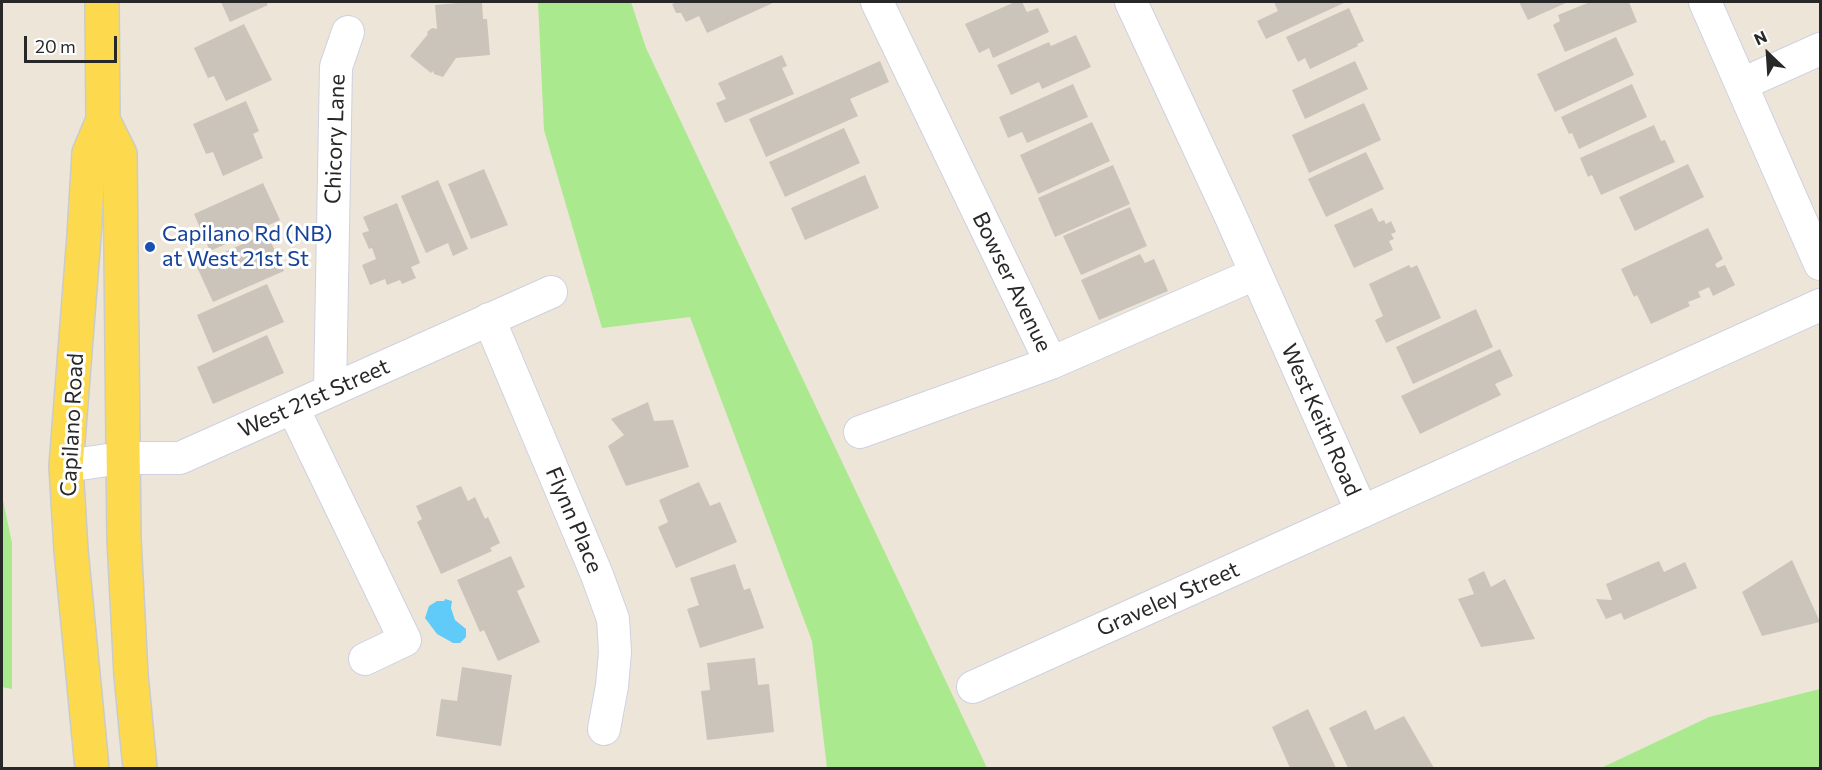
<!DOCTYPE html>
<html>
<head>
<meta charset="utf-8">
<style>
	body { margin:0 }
	#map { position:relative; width:1822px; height:770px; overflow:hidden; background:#ede5d8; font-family:Commissioner,sans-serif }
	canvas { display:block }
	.frame { position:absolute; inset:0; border:3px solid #282828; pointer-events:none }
	.north { position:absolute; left:1738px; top:24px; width:60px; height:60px; -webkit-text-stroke:4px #fff; paint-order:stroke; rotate:335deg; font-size:16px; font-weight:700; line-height:24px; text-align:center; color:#282828 }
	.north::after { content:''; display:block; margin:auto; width:21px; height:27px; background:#282828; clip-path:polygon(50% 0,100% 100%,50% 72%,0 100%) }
	.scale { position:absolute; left:24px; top:36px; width:93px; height:27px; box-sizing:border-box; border:3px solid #282828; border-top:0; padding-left:8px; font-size:18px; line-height:21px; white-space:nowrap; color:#282828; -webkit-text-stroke:4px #fff; paint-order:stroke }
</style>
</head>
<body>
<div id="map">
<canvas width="1822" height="770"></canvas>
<div class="frame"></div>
<div class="north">N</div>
<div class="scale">20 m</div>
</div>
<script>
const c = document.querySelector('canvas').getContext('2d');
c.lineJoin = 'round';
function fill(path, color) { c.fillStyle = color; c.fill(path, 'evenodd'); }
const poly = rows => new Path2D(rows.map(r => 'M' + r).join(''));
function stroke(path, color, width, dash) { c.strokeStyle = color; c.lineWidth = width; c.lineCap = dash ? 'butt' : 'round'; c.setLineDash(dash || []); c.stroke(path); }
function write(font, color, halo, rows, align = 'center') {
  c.font = font + ' Commissioner,sans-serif'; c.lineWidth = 6; c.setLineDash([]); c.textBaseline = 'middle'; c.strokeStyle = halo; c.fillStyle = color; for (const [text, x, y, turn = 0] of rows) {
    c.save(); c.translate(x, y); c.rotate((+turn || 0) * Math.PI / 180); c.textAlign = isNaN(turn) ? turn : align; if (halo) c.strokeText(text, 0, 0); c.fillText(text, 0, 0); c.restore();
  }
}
const green = poly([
	[538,2,631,2,646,48,987,768,827,768,812,641,690,317,602,328,544,130],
	[2,495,12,543,12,689,2,687],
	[1820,689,1820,768,1601,768,1709,717]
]);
const water = poly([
	[445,599,452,601,451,608,455,620,466,629,466,637,460,643,453,643,437,634,425,618,429,606,437,601,444,601]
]);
const building = poly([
	[221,2,266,2,268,5,230,22],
	[470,2,482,2,483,19,487,19,490,55,456,58,443,77,434,74,433,71,431,73,410,56,428,34,427,32,432,28,437,29,435,5],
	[677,2,775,2,707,33,699,16,686,22,681,13,676,13,672,4],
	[1015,2,1022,2,1027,12,1038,8,1049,32,993,58,989,48,979,53,965,24],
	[1274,2,1346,2,1266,39,1257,21,1278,11],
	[1519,2,1568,2,1528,20],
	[1590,2,1629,2,1637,22,1565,52,1553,25,1560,21,1558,15],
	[1349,8,1364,41,1357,44,1358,46,1310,69,1305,58,1298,62,1286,37],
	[244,24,272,80,226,101,214,76,208,78,194,48],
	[1076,35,1091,67,1042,89,1039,82,1011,95,997,65,1049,42,1051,46],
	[1616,37,1634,75,1555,112,1537,74],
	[782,55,787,66,782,68,794,94,725,123,716,103,726,99,718,83],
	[880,61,889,82,850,99,858,116,766,157,749,119],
	[1355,61,1368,89,1305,119,1292,90],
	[1073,84,1088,117,1027,143,1022,132,1008,138,999,117],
	[1632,84,1647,117,1579,149,1572,133,1569,134,1561,117],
	[246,101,259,131,253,134,263,158,223,176,213,152,206,154,193,124],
	[1364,103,1381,140,1309,173,1292,135],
	[1092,122,1110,161,1038,194,1020,155],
	[1654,125,1661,141,1665,140,1675,162,1601,195,1592,175,1588,177,1580,158],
	[844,128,860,163,785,197,769,162],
	[1366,152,1384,189,1326,217,1308,179],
	[1688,164,1704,197,1635,231,1619,197],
	[1113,165,1130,204,1055,237,1038,198],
	[484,169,508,225,471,239,448,184],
	[865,175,879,208,805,240,791,208],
	[438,180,468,249,453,256,448,243,426,253,401,196],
	[263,183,280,220,210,251,194,214],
	[397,203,420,263,411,267,416,278,402,284,400,280,387,285,385,279,370,285,362,265,376,259,372,248,369,249,362,233,369,231,363,217],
	[1130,207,1147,246,1081,275,1063,236],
	[1372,208,1379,222,1384,220,1386,224,1391,221,1396,232,1391,234,1394,239,1389,241,1393,250,1354,268,1334,225],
	[1708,228,1723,259,1715,264,1717,268,1725,265,1735,285,1713,296,1709,287,1698,292,1701,297,1688,302,1690,306,1651,324,1637,295,1634,297,1621,269],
	[267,233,284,271,213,302,196,265],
	[1140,254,1145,263,1154,259,1168,291,1099,320,1081,280],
	[1409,265,1411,268,1417,265,1441,318,1386,343,1375,320,1383,316,1369,284],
	[267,284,284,322,213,353,197,315],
	[1476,309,1493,347,1413,384,1396,347],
	[267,335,284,373,213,404,197,367],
	[1500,349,1513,376,1495,384,1501,395,1420,434,1401,396],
	[648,402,654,421,673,420,689,467,626,486,608,446,624,435,611,419],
	[699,482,710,506,720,502,737,542,676,568,658,527,668,522,659,500],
	[461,486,468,501,475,497,485,519,488,517,500,543,490,548,492,551,441,574,417,522,422,519,416,506],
	[511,556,525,587,517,591,540,642,498,661,484,630,480,632,457,580],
	[1792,560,1820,622,1762,636,1742,592],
	[1659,561,1664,572,1685,562,1697,588,1624,620,1621,613,1606,619,1596,599,1612,600,1606,584],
	[735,564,744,590,750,588,764,628,700,648,687,609,699,605,690,578],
	[1484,571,1491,587,1505,579,1535,639,1481,647,1458,599,1474,594,1468,579],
	[755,658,758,685,769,684,774,732,707,740,701,691,710,690,707,663],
	[462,667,512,675,501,746,436,736,441,699,457,701],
	[1308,709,1336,768,1290,768,1272,727],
	[1366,710,1375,730,1404,716,1434,768,1348,768,1329,728]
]);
const minor = poly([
	[877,2,1051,363,1255,274],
	[1131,2,1230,215,1362,512],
	[1705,2,1820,264],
	[1742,84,1820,49],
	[489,319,597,575,613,619,615,652,612,686,604,729],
	[330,391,336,67,348,32],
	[293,408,405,640,365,659],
	[860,432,1051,363],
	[66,466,122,458,180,458,551,292],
	[973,687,1820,305]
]);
const major = poly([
	[103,120,120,154,124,539,131,675,140,768],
	[92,768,71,550,66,466,84,236,89,153,103,120,102,2]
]);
const markers = [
	[150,247,6,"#1a4fb4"]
];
const streetNames = [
	["Chicory Lane",335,139,-88],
	["Bowser Avenue",1012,282,64],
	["West 21st Street",314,398,-24],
	["West Keith Road",1321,420,66],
	["Capilano Road",72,425,-87],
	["Flynn Place",574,520,67],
	["Graveley Street",1168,599,-24]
];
const transitNames = [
	["Capilano Rd (NB)",162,234],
	["at West 21st St",162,259]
];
fill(green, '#abe98f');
fill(water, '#60cbf9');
fill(building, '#cac4bb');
stroke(minor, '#ced1e3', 34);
stroke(major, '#cbcbcb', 36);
stroke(minor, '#fff', 32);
stroke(major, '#fdda4d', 33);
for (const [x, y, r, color] of markers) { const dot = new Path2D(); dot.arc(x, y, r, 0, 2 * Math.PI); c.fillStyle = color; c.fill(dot); stroke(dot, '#fff', 2); }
write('22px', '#282828', '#fff', streetNames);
write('22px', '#164399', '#fff', transitNames, 'left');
</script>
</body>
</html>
